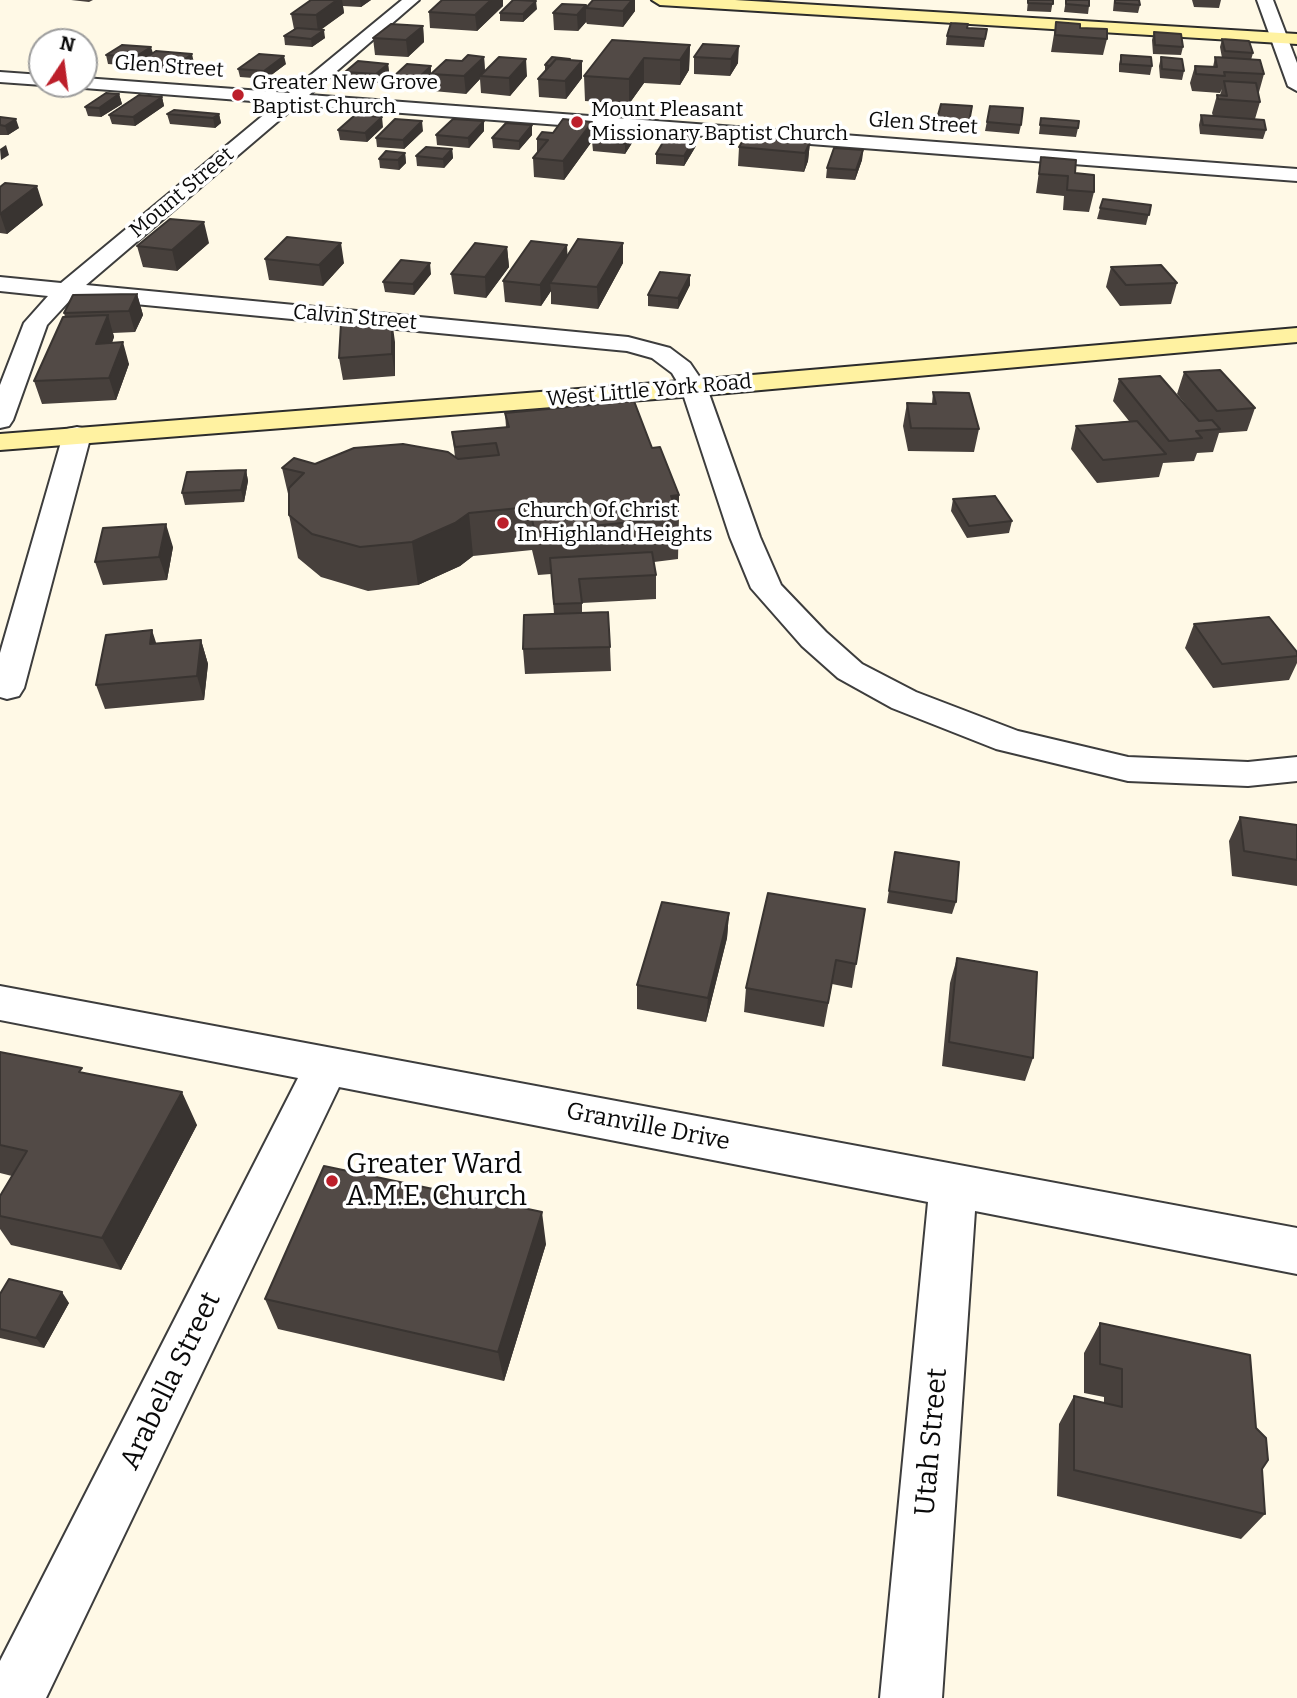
<!DOCTYPE html>
<html>
<head>
<meta charset="utf-8">
<style>
	body { margin:0 }
	#map { position:relative; width:1297px; height:1698px; overflow:hidden; background:#fff9e6; font-family:Bitter,serif }
	canvas { display:block }
	.north { position:absolute; left:28px; top:28px; width:70px; height:70px; box-sizing:border-box; background:#fff; border:2px solid #9d9d9d; border-radius:50%; rotate:13deg; font-size:19px; font-weight:700; line-height:28px; text-align:center; color:#0a0a0a }
	.north::after { content:''; display:block; margin:auto; width:24px; height:32px; background:#bc1f2a; clip-path:polygon(50% 0,100% 100%,50% 72%,0 100%) }
</style>
</head>
<body>
<div id="map">
<canvas width="1297" height="1698"></canvas>
<div class="north">N</div>
</div>
<script>
const c = document.querySelector('canvas').getContext('2d');
c.lineJoin = 'round';
const poly = rows => new Path2D(rows.map(r => 'M' + r).join(''));
function stroke(path, color, width, dash) { c.strokeStyle = color; c.lineWidth = width; c.lineCap = dash ? 'butt' : 'round'; c.setLineDash(dash || []); c.stroke(path); }
function fill(path, color) { c.fillStyle = color; c.fill(path, 'evenodd'); }
function write(font, color, halo, rows, align = 'center') {
  c.font = font + ' Bitter,serif'; c.lineWidth = 7; c.setLineDash([]); c.textBaseline = 'middle'; c.strokeStyle = halo; c.fillStyle = color; for (const [text, x, y, turn = 0] of rows) {
    c.save(); c.translate(x, y); c.rotate((+turn || 0) * Math.PI / 180); c.textAlign = isNaN(turn) ? turn : align; if (halo) c.strokeText(text, 0, 0); c.fillText(text, 0, 0); c.restore();
  }
}
const street = poly([
	[402,0,419,0,309,95,1297,169,1297,181,297,105,86,285,628,337,670,348,690,363,707,388,760,537,781,585,826,632,862,664,916,692,1018,731,1128,757,1248,762,1297,757,1297,781,1248,786,1128,781,996,749,892,708,838,678,802,646,751,588,730,537,681,388,672,373,652,358,627,351,72,298,47,325,13,420,9,426,0,428,0,385,24,323,48,296,0,291,0,277,61,283,278,103,84,88,76,84,84,84,84,78,289,93,402,0],
	[1257,0,1273,0,1297,63,1297,91,1288,86,1257,0],
	[0,72,42,75,42,84,47,84,42,85,0,82,0,72],
	[77,427,87,429,91,435,24,688,19,696,7,699,0,697,0,653,63,435,67,429,77,427],
	[0,986,1297,1228,1297,1274,975,1211,942,1698,880,1698,928,1202,339,1087,46,1698,0,1698,0,1661,298,1078,0,1020,0,986]
]);
const secondary = poly([
	[652,0,735,0,1297,34,1297,44,660,5,652,0],
	[1297,328,1297,342,694,396,0,450,0,434,694,380,1297,328]
]);
const wall = poly([
	[71,0,93,0,89,2],
	[311,0,371,0,361,7,343,6,344,13,321,29,325,38,312,47,285,45,284,36,294,29,291,14],
	[442,0,503,0,503,6,477,31,430,28,429,12],
	[593,0,635,0,635,11,623,27,587,24,586,22,578,31,554,30,553,13,586,5,586,8],
	[1028,0,1053,0,1051,12,1027,11],
	[1066,0,1089,6,1088,14,1064,12],
	[1114,0,1139,0,1140,5,1138,13,1113,11],
	[1192,0,1221,0,1219,8,1194,7],
	[537,9,523,22,500,21,500,13],
	[1056,22,1080,28,1107,39,1103,55,1051,52],
	[423,26,424,42,408,57,375,55,373,38],
	[967,28,987,29,984,47,946,45,947,36],
	[1154,32,1183,47,1181,55,1153,54,1152,40],
	[1222,39,1253,53,1251,60,1264,74,1259,92,1258,92,1260,102,1255,119,1266,130,1263,139,1200,134,1199,125,1201,115,1213,116,1212,113,1217,95,1220,95,1222,89,1220,93,1192,91,1190,83,1195,66,1213,67,1215,57,1222,58,1220,47],
	[703,44,738,63,730,76,694,74,694,57],
	[690,45,689,70,680,85,644,83,629,104,585,101,584,76],
	[153,53,194,63,180,73,143,70,142,63,137,66,108,64,106,55],
	[1121,55,1152,66,1150,75,1119,72,1119,64],
	[484,57,485,71,527,76,510,96,481,93,480,79,466,94,433,91,431,76,417,89,393,87,392,78,432,73,462,61],
	[1161,57,1184,71,1182,80,1160,78,1159,66],
	[582,61,582,78,566,99,539,97,538,79,545,71,545,65],
	[286,64,266,79,240,77,238,69],
	[388,64,389,72,377,83,347,80,345,72],
	[119,94,122,104,101,117,88,116,85,107],
	[162,97,164,106,135,126,112,124,109,115],
	[972,106,967,131,936,128,937,119],
	[990,106,1021,125,1019,134,985,131],
	[167,114,219,114,221,123,215,128,170,124],
	[0,117,19,128,8,135,0,135],
	[1041,118,1078,128,1076,137,1039,134],
	[592,122,593,140,564,180,534,177,533,158,537,153,537,139,553,133],
	[383,127,367,142,340,140,338,130],
	[423,131,404,149,377,147,376,138],
	[484,131,469,148,437,145,436,135],
	[532,135,519,150,493,148,492,138],
	[696,136,696,146,684,166,656,164,656,154],
	[592,141,632,143,625,154,593,151],
	[810,142,808,161,804,172,738,166,739,147],
	[452,149,453,158,444,168,417,166,416,156],
	[863,150,862,160,855,180,826,178,827,168],
	[405,153,406,163,399,170,380,168,379,159],
	[1041,157,1075,173,1094,192,1089,212,1063,210,1064,196,1036,193],
	[0,187,43,205,7,234,0,233],
	[1151,205,1146,225,1097,219,1100,208],
	[209,243,177,271,143,267,137,246],
	[507,247,509,267,486,298,454,294,451,274],
	[567,256,623,263,598,309,551,304,551,291,541,306,505,302,503,281],
	[265,259,344,263,323,286,269,280],
	[1111,267,1177,283,1171,304,1120,306,1106,287],
	[431,274,414,295,385,292,383,282],
	[690,275,690,285,678,309,648,306,648,295],
	[137,294,143,315,135,332,113,333,114,337,112,343,129,364,116,400,42,404,34,381,65,317,64,313],
	[395,342,395,376,343,380,339,358],
	[1184,372,1255,408,1247,431,1219,433,1213,452,1197,453,1194,461,1163,463,1159,477,1097,483,1071,449,1076,426,1129,421,1113,401,1119,379,1199,421,1177,394],
	[933,392,979,429,974,452,908,451,903,426,907,403,932,404],
	[505,413,679,516,678,559,654,562,656,575,656,599,582,603,582,613,610,647,611,671,525,674,523,649,554,614,551,574,538,575,532,550,473,556,460,566,418,585,368,591,321,577,298,558,289,515,289,498,282,468,315,464,455,457,452,432,506,427],
	[246,470,248,481,244,502,185,505,182,493],
	[953,499,1012,521,1009,533,967,538,951,511],
	[173,547,167,580,103,585,95,562],
	[1194,624,1297,656,1297,663,1289,680,1213,688,1185,648],
	[201,640,208,664,204,700,105,709,96,685,157,644],
	[1240,817,1297,825,1297,886,1232,876,1229,841],
	[895,852,956,902,952,914,887,903],
	[865,909,852,988,832,984,824,1027,744,1012,746,988],
	[729,913,727,938,706,1022,637,1009,637,985],
	[957,958,1033,1058,1025,1081,942,1066,950,983],
	[0,1052,84,1073,197,1125,121,1270,11,1245,0,1229,0,1196,12,1176,0,1173],
	[546,1244,504,1381,278,1329,265,1299],
	[0,1294,69,1303,44,1348,0,1338],
	[1100,1323,1256,1428,1262,1469,1265,1514,1241,1539,1057,1496,1059,1424,1074,1396,1104,1403,1104,1397,1084,1393,1084,1353]
]);
const shadedWall = poly([
	[337,0,342,0,344,13,318,32,316,15],
	[360,0,371,0,361,7],
	[491,0,503,0,503,6,477,31,475,15],
	[632,0,635,0,635,11,623,27,623,11],
	[536,1,537,9,523,22,523,14],
	[586,5,586,22,578,31,577,15],
	[423,26,424,42,408,57,406,40],
	[324,30,325,38,312,47,311,39],
	[690,45,689,70,680,85,680,60],
	[739,46,738,63,730,76,731,59],
	[151,47,154,56,141,61,142,63,137,66,135,57],
	[192,54,194,63,180,73,178,64],
	[284,56,286,64,266,79,264,71],
	[484,57,485,74,480,76,480,79,466,94,464,76],
	[644,58,644,83,629,104,629,79],
	[526,59,527,76,510,96,509,78],
	[582,61,582,78,566,99,565,81],
	[388,64,389,72,377,83,376,74],
	[431,66,431,76,417,89,416,80],
	[119,94,122,104,101,117,99,108],
	[162,97,164,106,135,126,133,117],
	[219,114,221,123,215,128,213,118],
	[382,117,383,127,367,142,365,133],
	[16,119,19,128,8,135,5,126],
	[422,121,423,131,404,149,403,140],
	[484,121,484,131,469,148,468,138],
	[592,122,593,140,564,180,563,161],
	[532,125,532,135,519,150,519,141],
	[632,133,632,143,625,154,625,144],
	[696,136,696,146,684,166,684,156],
	[810,142,808,161,804,172,805,153],
	[6,145,9,155,1,160,0,149],
	[452,149,453,158,444,168,443,159],
	[863,150,862,160,855,180,856,170],
	[405,153,406,163,399,170,398,160],
	[37,186,43,205,7,234,0,214],
	[204,222,209,243,177,271,172,250],
	[341,243,344,263,323,286,319,265],
	[623,243,623,263,598,309,597,287],
	[567,245,568,265,550,283,551,291,541,306,540,285],
	[507,247,509,267,486,298,485,277],
	[430,263,431,274,414,295,413,284],
	[690,275,690,285,678,309,678,298],
	[137,294,143,315,135,332,129,311],
	[108,315,114,337,103,365,96,344],
	[392,320,395,342,395,376,392,354],
	[123,342,129,364,116,400,109,378],
	[246,470,248,481,244,502,241,490],
	[679,495,679,517,671,496],
	[469,513,473,556,460,566,418,585,412,542],
	[166,524,173,547,167,580,159,557],
	[152,630,160,655,150,644],
	[201,640,208,664,204,700,197,676],
	[729,913,727,938,706,1022,708,998],
	[182,1092,197,1125,121,1270,102,1238],
	[542,1212,546,1244,504,1381,498,1352],
	[62,1292,69,1303,44,1348,36,1338]
]);
const building = poly([
	[311,0,337,0,316,15,291,14,311,0],
	[442,0,491,0,475,15,429,12,442,0],
	[513,0,518,0,536,1,523,14,500,13,513,0],
	[593,0,632,0,623,11,586,8,593,0],
	[1028,0,1053,0,1053,4,1028,3,1028,0],
	[1066,0,1089,0,1089,6,1066,4,1066,0],
	[1115,0,1139,0,1140,5,1115,3,1115,0],
	[562,4,586,5,577,15,553,13,562,4],
	[1056,22,1080,24,1080,28,1107,29,1107,39,1055,35,1056,22],
	[951,23,968,24,967,28,987,29,985,39,947,36,951,23],
	[391,24,423,26,406,40,373,38,391,24],
	[297,28,324,30,311,39,284,36,297,28],
	[1154,32,1181,34,1183,47,1155,45,1154,32],
	[1222,39,1249,41,1253,53,1225,51,1222,39],
	[612,40,690,45,680,60,644,58,629,79,584,76,612,40],
	[703,44,739,46,731,59,694,57,703,44],
	[122,45,151,47,135,57,106,55,122,45],
	[156,51,192,54,178,64,141,61,156,51],
	[259,54,284,56,264,71,238,69,259,54],
	[468,55,484,57,464,76,431,74,446,60,462,61,468,55],
	[1121,55,1151,57,1152,66,1121,64,1121,55],
	[499,57,526,59,509,78,480,76,499,57],
	[552,57,570,59,569,60,556,59,550,66,545,65,552,57],
	[1161,57,1182,59,1184,71,1162,69,1161,57],
	[1215,57,1260,60,1264,74,1224,72,1225,76,1196,74,1195,66,1217,67,1215,57],
	[556,59,582,61,565,81,538,79,556,59],
	[358,61,388,64,376,74,345,72,358,61],
	[407,64,431,66,416,80,392,78,407,64],
	[1224,81,1256,83,1260,102,1218,99,1217,95,1227,96,1224,81],
	[106,93,119,94,99,108,85,107,106,93],
	[139,95,162,97,133,117,109,115,139,95],
	[941,104,972,106,969,122,937,119,941,104],
	[990,106,1023,108,1021,125,987,122,990,106],
	[174,110,219,114,213,118,167,114,174,110],
	[355,115,382,117,365,133,338,130,355,115],
	[1201,115,1264,120,1266,130,1203,125,1201,115],
	[0,117,16,119,5,126,0,125,0,117],
	[1041,118,1079,121,1078,128,1040,125,1041,118],
	[395,119,422,121,403,140,376,138,395,119],
	[453,119,484,121,468,138,436,135,453,119],
	[563,119,592,122,563,161,533,158,548,140,537,139,542,132,553,133,563,119],
	[506,123,532,125,519,141,492,138,506,123],
	[600,131,632,133,625,144,592,141,600,131],
	[668,134,696,136,684,156,656,154,668,134],
	[745,137,810,142,805,153,739,147,745,137],
	[426,147,452,149,443,159,416,156,426,147],
	[834,148,863,150,856,170,827,168,834,148],
	[386,151,405,153,398,160,379,159,386,151],
	[1041,157,1076,160,1075,173,1094,175,1094,192,1067,190,1068,176,1039,174,1041,157],
	[5,183,37,186,0,214,0,187,5,183],
	[1103,199,1151,205,1149,215,1100,208,1103,199],
	[170,219,204,222,172,250,137,246,170,219],
	[287,237,341,243,319,265,265,259,287,237],
	[578,239,623,243,597,287,550,283,578,239],
	[531,241,567,245,540,285,503,281,531,241],
	[475,243,507,247,485,277,451,274,475,243],
	[401,260,430,263,413,284,383,282,401,260],
	[1161,265,1177,283,1126,285,1111,267,1161,265],
	[660,272,690,275,678,298,648,295,660,272],
	[137,294,129,311,64,313,73,295,137,294],
	[108,315,96,344,123,342,109,378,34,381,63,317,108,315],
	[392,320,392,354,339,358,341,323,392,320],
	[1220,370,1255,408,1217,411,1184,372,1220,370],
	[1160,376,1199,421,1212,420,1220,429,1196,431,1202,438,1169,441,1119,379,1160,376],
	[933,392,969,393,979,429,911,428,907,403,936,404,933,392],
	[634,401,652,448,660,447,679,495,671,496,679,517,535,532,529,507,469,513,455,523,412,542,360,547,312,534,289,515,289,488,304,473,282,468,294,458,315,464,354,448,403,444,448,452,458,459,499,455,496,443,455,447,452,432,509,427,505,413,634,401],
	[1137,421,1166,454,1103,460,1076,426,1137,421],
	[246,470,241,490,182,493,187,472,246,470],
	[995,496,1012,521,969,526,953,499,995,496],
	[166,524,159,557,95,562,103,528,166,524],
	[652,552,656,575,579,579,582,603,554,604,550,558,652,552],
	[608,612,610,647,523,649,524,615,608,612],
	[1269,617,1297,652,1297,656,1222,664,1194,624,1269,617],
	[152,630,150,644,201,640,197,676,96,685,106,635,152,630],
	[1240,817,1297,825,1297,860,1244,851,1240,817],
	[895,852,959,862,956,902,889,891,895,852],
	[768,893,865,909,856,964,836,960,828,1003,746,988,768,893],
	[662,902,729,913,708,998,637,985,662,902],
	[957,958,1037,972,1033,1058,949,1042,957,958],
	[0,1052,82,1068,79,1072,182,1092,102,1238,0,1216,0,1196,27,1151,0,1145,0,1052],
	[324,1166,542,1212,498,1352,265,1299,324,1166],
	[9,1279,62,1292,36,1338,0,1329,0,1294,9,1279],
	[1100,1323,1250,1355,1256,1428,1266,1438,1268,1460,1262,1469,1265,1514,1074,1470,1074,1396,1122,1407,1122,1369,1100,1364,1100,1323]
]);
const markers = [
	[238,95,7,"#bc1f2a"],
	[577,122,7,"#bc1f2a"],
	[503,523,7,"#bc1f2a"],
	[332,1181,7,"#bc1f2a"]
];
const farStreetnames = [
	["Glen Street",169,67,4],
	["Glen Street",923,124,4],
	["Mount Street",182,193,-40],
	["Calvin Street",355,318,5],
	["West Little York Road",649,391,-5]
];
const farPoinames = [
	["Greater New Grove",252,83],
	["Baptist Church",252,107],
	["Mount Pleasant",591,110],
	["Missionary Baptist Church",591,134],
	["Church Of Christ",517,511],
	["In Highland Heights",517,535]
];
const streetNames = [
	["Granville Drive",648,1127,11]
];
const nearPoinames = [
	["Greater Ward",346,1165],
	["A.M.E. Church",346,1197]
];
const nearStreetnames = [
	["Arabella Street",171,1381,-64],
	["Utah Street",932,1442,-85]
];
stroke(street, '#3d3d3d', 4);
stroke(secondary, '#2c2c2c', 4);
fill(street, '#fff');
fill(secondary, '#fff2a1');
fill(wall, '#47403c');
fill(shadedWall, '#393431');
fill(building, '#524a46');
stroke(building, '#393431', 2);
for (const [x, y, r, color] of markers) { const dot = new Path2D(); dot.arc(x, y, r, 0, 2 * Math.PI); c.fillStyle = color; c.fill(dot); stroke(dot, '#fff', 2.5); }
write('21px', '#0a0a0a', '#fff', farStreetnames);
write('21px', '#0a0a0a', '#fff', farPoinames, 'left');
write('24px', '#0a0a0a', '#fff', streetNames);
write('28px', '#0a0a0a', '#fff', nearPoinames, 'left');
write('28px', '#0a0a0a', '#fff', nearStreetnames);
</script>
</body>
</html>
